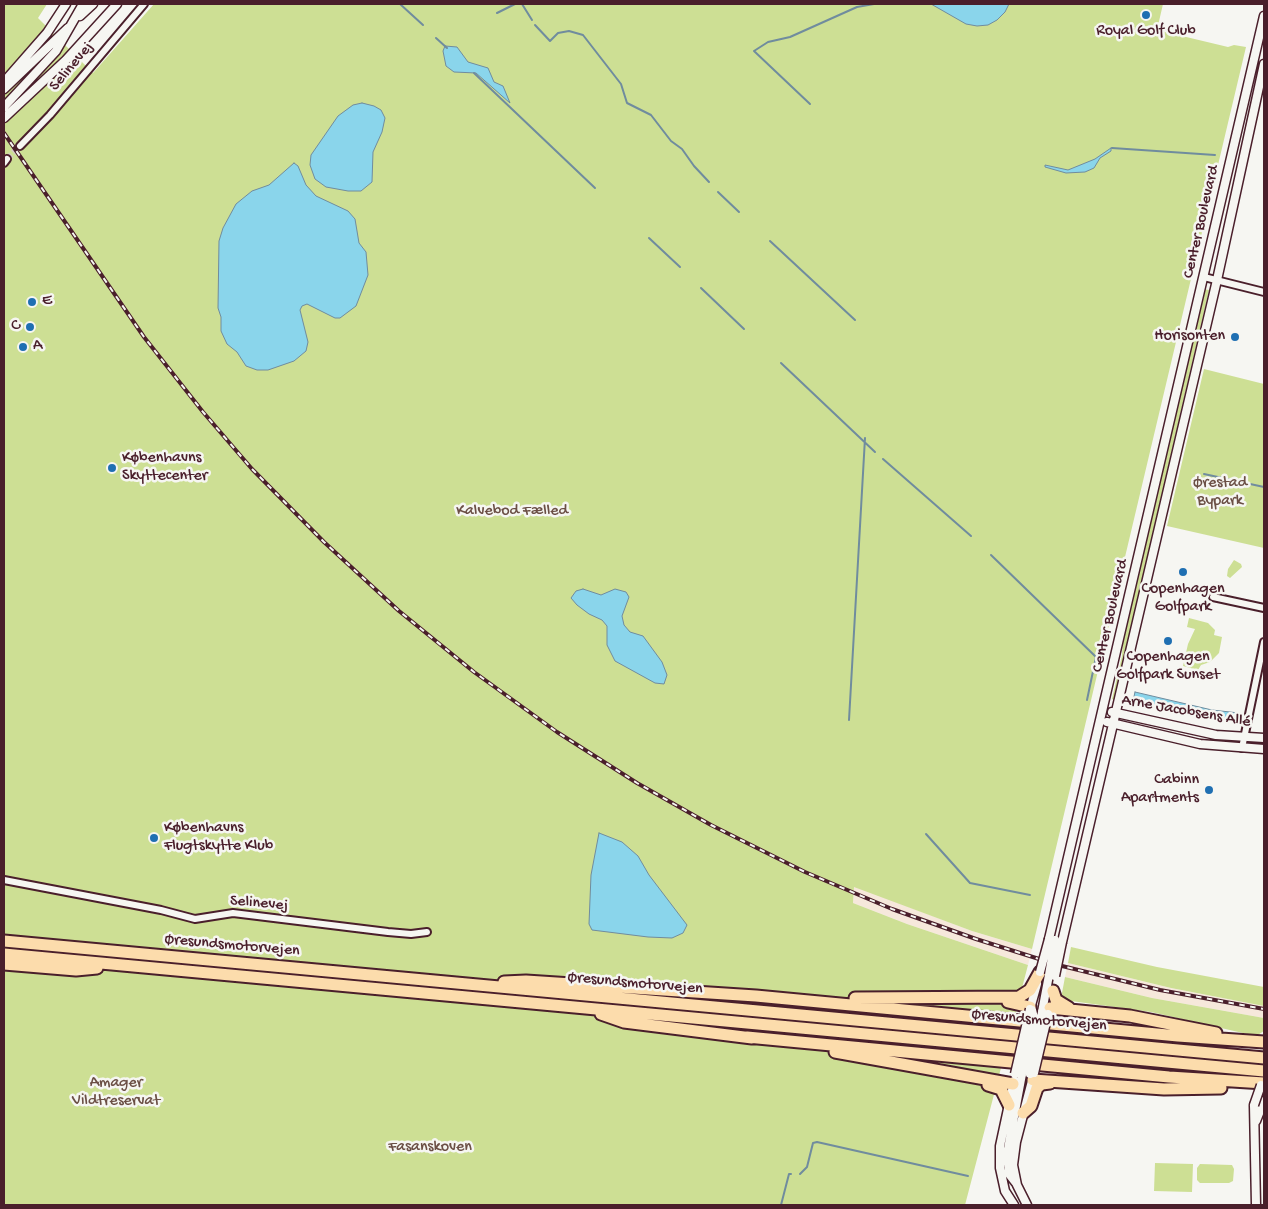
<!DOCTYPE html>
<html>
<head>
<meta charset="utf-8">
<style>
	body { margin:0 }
	#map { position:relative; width:1268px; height:1209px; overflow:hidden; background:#f6f6f2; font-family:"Gochi Hand",sans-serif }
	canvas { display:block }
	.frame { position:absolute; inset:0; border:5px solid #4a1f2b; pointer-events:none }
</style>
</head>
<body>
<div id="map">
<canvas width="1268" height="1209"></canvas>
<div class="frame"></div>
</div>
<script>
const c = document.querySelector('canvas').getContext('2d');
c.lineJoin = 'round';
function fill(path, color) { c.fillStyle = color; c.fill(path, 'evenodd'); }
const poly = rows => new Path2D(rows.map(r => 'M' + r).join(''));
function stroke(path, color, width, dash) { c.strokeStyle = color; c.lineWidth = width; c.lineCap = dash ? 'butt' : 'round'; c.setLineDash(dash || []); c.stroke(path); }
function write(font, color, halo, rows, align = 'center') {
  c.font = font + ' "Gochi Hand",sans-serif'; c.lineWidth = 5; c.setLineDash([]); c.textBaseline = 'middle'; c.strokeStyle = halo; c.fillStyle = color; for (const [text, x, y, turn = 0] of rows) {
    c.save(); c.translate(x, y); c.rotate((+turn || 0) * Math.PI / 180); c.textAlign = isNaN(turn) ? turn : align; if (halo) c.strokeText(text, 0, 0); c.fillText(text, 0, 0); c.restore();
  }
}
const built = poly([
	[854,886,972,931,1032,949,1028,965,907,924,853,903],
	[1068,963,1171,988,1264,1006,1264,1018,1152,998,1065,977]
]);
const green = poly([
	[4,4,47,4,38,18,93,73,154,4,1163,4,1157,30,1228,47,1234,45,1246,47,1032,949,972,931,854,887,853,903,907,924,1028,965,965,1205,4,1205],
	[1204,289,1209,290,1114,700,1112,699,1122,656,1123,640],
	[1204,369,1264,384,1264,548,1167,526],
	[1234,560,1241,564,1242,567,1230,578,1227,576,1228,569],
	[1189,618,1208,623,1215,630,1214,635,1222,637,1219,653,1210,662,1201,665,1198,670,1183,666,1188,644,1195,629,1187,627],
	[1071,947,1157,967,1264,987,1264,1006,1171,988,1068,963],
	[1065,977,1152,998,1264,1018,1264,1031,1256,1036,1151,1012,1064,1000,1062,998,1062,993],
	[1155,1163,1193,1164,1192,1192,1154,1191],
	[1200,1164,1232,1165,1234,1169,1233,1181,1229,1183,1200,1183,1197,1180,1197,1168]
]);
const water = poly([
	[931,4,1009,4,1005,12,997,20,988,25,977,26,966,24,931,4],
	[445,46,457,47,468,62,488,68,494,82,503,86,510,103,476,73,454,72,446,66,443,51,445,46],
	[362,103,374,106,381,110,385,118,382,132,373,152,372,182,361,191,348,191,326,187,315,179,310,165,311,155,338,116,353,105,362,103],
	[1111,148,1111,151,1100,158,1094,168,1085,172,1066,173,1045,167,1045,165,1068,170,1095,159,1111,148],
	[294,163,298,166,306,185,316,196,348,211,355,219,359,243,366,252,368,275,356,306,340,318,335,318,307,304,302,306,300,310,308,342,306,351,294,361,268,370,257,370,246,366,237,352,227,344,221,331,221,317,218,308,219,241,223,228,236,204,252,191,269,185,294,163],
	[583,589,601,595,615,589,626,592,629,597,622,616,624,625,630,632,643,636,662,662,667,675,664,684,655,683,615,661,607,645,607,626,602,620,589,614,577,605,571,598,576,591,583,589],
	[1135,692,1212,710,1239,713,1236,722,1210,718,1133,701,1135,692],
	[599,833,622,842,638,856,649,875,687,925,683,933,672,938,648,937,592,930,589,924,591,875,599,833]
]);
const stream = poly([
	[400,4,423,25],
	[522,4,532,20],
	[497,13,515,4],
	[535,25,550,41,558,33,569,31,583,35,621,84,627,103,651,115,671,141,682,149,694,166,709,182],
	[436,38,447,48],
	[474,73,595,188],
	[810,104,754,51,768,42,790,37,857,7,874,4],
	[1112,148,1215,155],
	[718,192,739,212],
	[649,238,680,267],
	[770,241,855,320],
	[701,288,744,329],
	[781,363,875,452],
	[883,459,971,536],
	[1204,474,1264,487],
	[991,555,1096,657,1087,700],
	[849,720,865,438],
	[926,834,970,883,1030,895],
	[800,1174,807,1167,813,1143,817,1142,968,1176],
	[781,1205,789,1174,791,1174]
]);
const minorTunnel = poly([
	[7,159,20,146]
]);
const minor = poly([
	[20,146,50,115,144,4],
	[4,163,7,159],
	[1204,277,1264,292],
	[1213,597,1264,608],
	[1242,748,1264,642],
	[4,880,161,910,195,919,233,913,388,932,411,934,427,932]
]);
const tertiary = poly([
	[80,16,93,4],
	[4,82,47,33,66,4],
	[4,89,68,28],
	[4,107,56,51,83,4],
	[4,118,66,60,117,4],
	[1112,712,1216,735,1264,738],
	[1107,722,1200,744,1264,749],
	[1049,939,1264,16],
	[1062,942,1217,280,1264,64],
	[1030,1009,1037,984],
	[1042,1012,1049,975],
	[1254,1105,1256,1205],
	[1256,1121,1264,1101],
	[1016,1183,1009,1174,1007,1154,1022,1074],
	[1014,1205,1005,1191,1000,1168,1000,1146,1014,1081],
	[1027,1205,1017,1185,1013,1165,1016,1142,1033,1077]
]);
const motorway = poly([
	[4,941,1264,1058],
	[4,954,1264,1071],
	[4,964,76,970,97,968],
	[504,982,526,981,756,996,1178,1036,1264,1042],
	[1053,991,1056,1000,1069,1008],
	[855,998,1019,997,1030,990,1040,972],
	[1008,1002,1030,1007],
	[1050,1008,1130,1016,1216,1033],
	[601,1014,624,1022,752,1038],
	[747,1037,1169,1077,1264,1083],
	[835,1052,1013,1084],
	[1033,1080,1164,1089,1221,1088],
	[988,1085,1001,1089,1009,1105],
	[1023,1113,1031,1106,1037,1088,1042,1084,1050,1083]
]);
const rail = poly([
	[4,133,144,337,203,412,252,469,324,542,399,611,474,672,557,732,637,783,711,825,805,872,892,909,976,939,1058,965,1160,990,1264,1009]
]);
const tertiaryBridge = poly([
	[1040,972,1049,939],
	[1049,975,1055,940],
	[1055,976,1062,942],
	[1034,1073,1048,1014],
	[1015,1074,1030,1009],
	[1022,1074,1034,1018,1032,1010],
	[1030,1074,1042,1012],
	[1254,1105,1261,1085]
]);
const markers = [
	[1146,15,5,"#1f6fb2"],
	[32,302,5,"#1f6fb2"],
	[30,327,5,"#1f6fb2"],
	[1235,337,5,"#1f6fb2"],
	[23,347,5,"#1f6fb2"],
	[112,468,5,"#1f6fb2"],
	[1183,572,5,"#1f6fb2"],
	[1168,641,5,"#1f6fb2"],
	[1209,790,5,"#1f6fb2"],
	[154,838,5,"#1f6fb2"]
];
const poiNames = [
	["Royal Golf Club",1146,32,"center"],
	["E",42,302],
	["C",20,327,"right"],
	["Horisonten",1225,337,"right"],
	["A",33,347],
	["Københavns",122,459],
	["Skyttecenter",122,477],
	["Copenhagen",1183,590,"center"],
	["Golfpark",1183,608,"center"],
	["Copenhagen",1168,658,"center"],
	["Golfpark Sunset",1168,676,"center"],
	["Cabinn",1199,781,"right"],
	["Apartments",1199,799,"right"],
	["Københavns",164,829],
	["Flugtskytte Klub",164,847]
];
const streetNames = [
	["Selinevej",72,67,-50],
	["Center Boulevard",1202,222,-77],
	["Center Boulevard",1111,616,-77],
	["Arne Jacobsens Allé",1186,712,10],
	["Selinevej",259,904,5],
	["Øresundsmotorvejen",232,946,5],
	["Øresundsmotorvejen",635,984,5],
	["Øresundsmotorvejen",1039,1021,5]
];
const parkNames = [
	["Ørestad",1220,484],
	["Bypark",1220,502],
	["Kalvebod Fælled",512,512],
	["Amager",116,1084],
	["Vildtreservat",116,1102],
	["Fasanskoven",430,1148]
];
fill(built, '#f6e8db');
fill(green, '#cddf94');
fill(water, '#8ad5eb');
stroke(water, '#708c9e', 1);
stroke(stream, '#708c9e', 2);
stroke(minorTunnel, '#d4cbca', 6, [6, 3]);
stroke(minor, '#4a1f2b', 10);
stroke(tertiary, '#4a1f2b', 11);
stroke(motorway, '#4a1f2b', 15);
stroke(minor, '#f6f6f2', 6);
stroke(tertiary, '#f6f6f2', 8);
stroke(motorway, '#fcdcac', 11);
stroke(rail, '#4a1f2b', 4);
stroke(rail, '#f6f6f2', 2, [5.5]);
stroke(tertiaryBridge, '#4a1f2b', 11, []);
stroke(tertiaryBridge, '#f6f6f2', 8);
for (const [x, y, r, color] of markers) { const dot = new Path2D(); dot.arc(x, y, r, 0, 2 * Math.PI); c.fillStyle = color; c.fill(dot); stroke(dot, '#f6f6f2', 2); }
write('16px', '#4a1f2b', '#f6f6f2', poiNames, 'left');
write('16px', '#4a1f2b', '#f6f6f2', streetNames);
write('16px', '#6b4f45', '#f6f6f2', parkNames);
</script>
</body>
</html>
